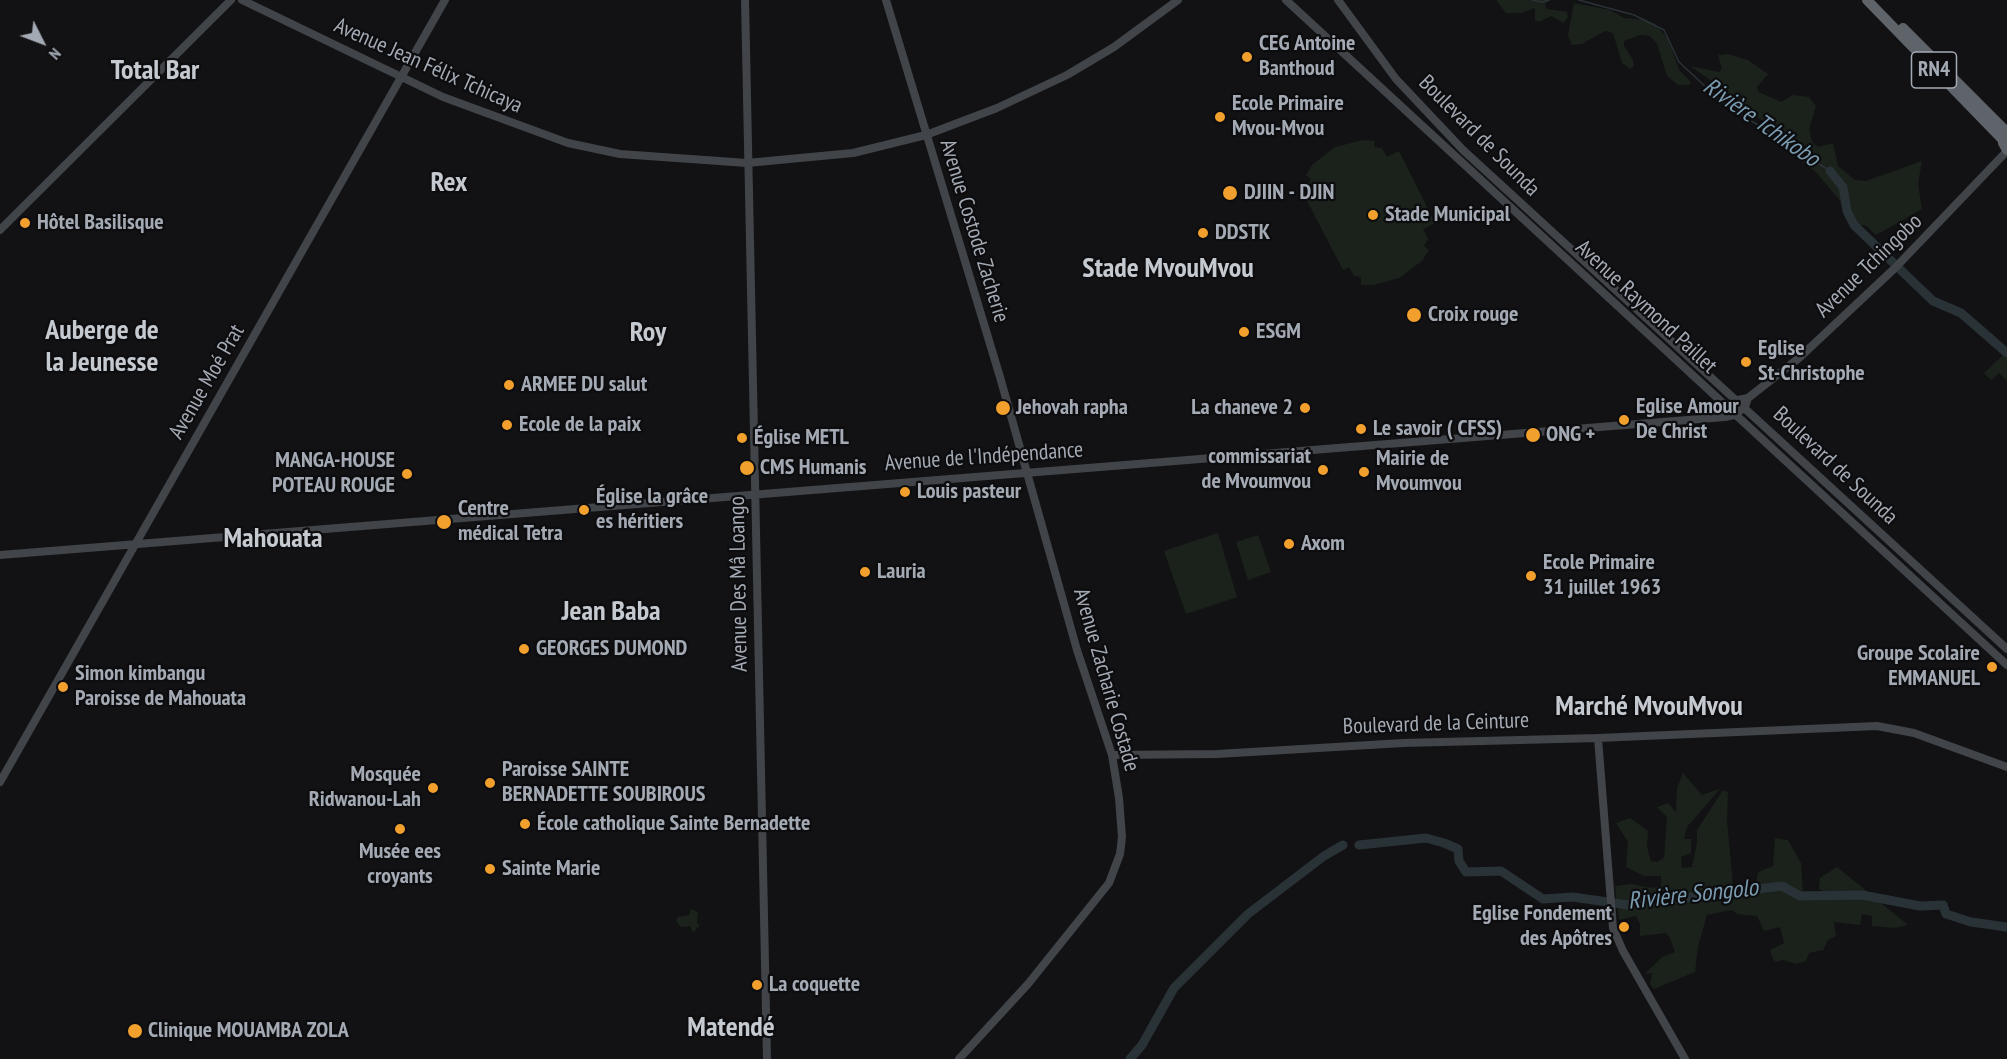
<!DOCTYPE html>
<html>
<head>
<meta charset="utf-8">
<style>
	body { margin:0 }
	#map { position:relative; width:2007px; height:1059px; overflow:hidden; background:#121214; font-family:"PT Sans Narrow",sans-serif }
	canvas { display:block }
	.north { position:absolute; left:12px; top:12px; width:60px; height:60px; -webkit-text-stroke:4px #0d0d0f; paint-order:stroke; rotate:132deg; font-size:16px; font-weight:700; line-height:24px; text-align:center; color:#a4aab4 }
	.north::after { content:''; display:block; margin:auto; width:21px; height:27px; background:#a4aab4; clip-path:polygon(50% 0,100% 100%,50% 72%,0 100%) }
</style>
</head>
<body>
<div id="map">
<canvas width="2007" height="1059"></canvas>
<div class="north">N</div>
</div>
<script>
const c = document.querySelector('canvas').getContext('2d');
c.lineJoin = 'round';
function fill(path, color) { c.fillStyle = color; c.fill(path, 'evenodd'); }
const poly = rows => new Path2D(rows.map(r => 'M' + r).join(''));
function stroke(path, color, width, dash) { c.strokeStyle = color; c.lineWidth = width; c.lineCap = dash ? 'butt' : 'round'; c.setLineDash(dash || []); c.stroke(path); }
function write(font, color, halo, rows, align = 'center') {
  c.font = font + ' "PT Sans Narrow",sans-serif'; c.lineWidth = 4.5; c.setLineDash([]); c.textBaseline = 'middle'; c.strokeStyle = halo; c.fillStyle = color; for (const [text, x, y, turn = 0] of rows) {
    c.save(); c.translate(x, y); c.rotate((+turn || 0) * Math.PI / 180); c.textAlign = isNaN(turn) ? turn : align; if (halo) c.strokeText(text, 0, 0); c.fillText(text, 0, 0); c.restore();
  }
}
const green = poly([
	[1496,0,1551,0,1545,4,1547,9,1567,12,1568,17,1564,23,1551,16,1539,22,1535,20,1535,8,1521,13,1506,13],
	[1574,3,1610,10,1624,18,1646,20,1655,24,1668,39,1679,70,1691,82,1689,85,1678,85,1667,76,1657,44,1650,36,1640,35,1624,41,1624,46,1633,60,1634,66,1630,69,1622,63,1613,33,1605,31,1582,44,1572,45,1568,35],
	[1728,54,1748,60,1768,74,1757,87,1759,92,1781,102,1793,95,1809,97,1816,106,1809,129,1812,142,1818,147,1833,143,1838,166,1855,180,1866,181,1922,161,1918,184,1922,209,1876,235,1865,225,1853,226,1841,202,1816,172,1793,155,1783,137,1751,112,1733,103,1720,87,1690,66,1719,72,1722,69,1718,55],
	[1363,140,1374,141,1374,147,1382,148,1387,157,1399,151,1435,223,1423,229,1428,239,1424,246,1429,250,1422,261,1399,278,1374,285,1361,285,1361,277,1354,276,1349,267,1343,270,1306,199,1312,196,1308,185,1311,179,1306,175,1312,165,1335,147],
	[2002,356,2007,356,2007,381,1999,373,1991,380,1984,373],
	[1218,533,1237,597,1186,614,1164,551],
	[1258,535,1271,572,1248,580,1236,542],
	[1683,773,1702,795,1720,789,1687,827,1684,839,1691,839,1691,853,1681,857,1682,868,1692,867,1697,843,1697,830,1723,790,1728,792,1727,820,1733,886,1756,886,1758,872,1773,866,1775,838,1788,840,1801,863,1803,891,1823,891,1819,889,1820,878,1837,867,1908,925,1895,928,1872,926,1872,916,1862,914,1860,925,1834,922,1836,936,1828,940,1823,950,1809,953,1806,961,1796,964,1783,960,1776,962,1773,959,1770,950,1784,943,1780,927,1764,931,1757,916,1737,914,1732,910,1707,915,1698,946,1695,972,1654,989,1650,984,1652,973,1645,974,1662,957,1675,952,1670,938,1666,933,1640,936,1640,924,1636,916,1619,920,1615,886,1632,884,1651,888,1661,886,1661,876,1644,876,1626,867,1628,842,1616,823,1630,818,1648,831,1647,847,1651,861,1657,862,1664,858,1667,817,1657,807,1668,803,1676,812,1677,788],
	[691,909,698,912,697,923,700,925,693,933,690,926,681,927,676,921,678,917,689,915]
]);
const stream = poly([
	[1532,0,1542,2,1549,0],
	[1579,0,1634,15,1664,30,1679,62,1722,102,1830,171]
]);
const river = poly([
	[1830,171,1843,187,1847,211,1854,225,1933,301,1961,313,2007,353],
	[1359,845,1426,838,1444,843,1458,849,1459,861,1466,872,1501,871,1543,899,1573,897,1628,905,1782,886,1800,896,1862,895,1920,906,1943,905,1946,914,1971,922,2007,927],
	[1130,1059,1142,1045,1174,988,1248,914,1324,856,1343,845]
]);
const secondary = poly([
	[242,0,443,97,568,143,620,154,747,163,853,153,926,135,997,108,1067,75,1114,47,1178,0],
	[745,0,767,1059],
	[886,0,1000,377,1077,650,1112,755,1119,798,1122,837,1120,854,1109,883,1028,984,959,1059],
	[1286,0,2007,665],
	[1338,0,1396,79,1463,150,2007,649],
	[0,230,231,0],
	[1724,411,1738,400,1748,398,1799,358,1895,268,2007,151],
	[0,555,1725,417,1734,415,1745,407,1748,398],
	[1598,738,1613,928,1623,951,1685,1059],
	[1112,755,1217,754,1403,743,1598,738,1877,726,1914,733,2007,767],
	[0,782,445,0]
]);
const highway = poly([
	[1867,0,2003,140],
	[1903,28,2007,132],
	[2007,135,2003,143,2007,150]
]);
const markers = [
	[1247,57,6,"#f1a02d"],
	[1220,117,6,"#f1a02d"],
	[1230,193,8,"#f1a02d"],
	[1373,215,6,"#f1a02d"],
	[25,223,6,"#f1a02d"],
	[1203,233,6,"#f1a02d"],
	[1414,315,8,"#f1a02d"],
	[1244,332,6,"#f1a02d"],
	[1746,362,6,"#f1a02d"],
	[509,385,6,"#f1a02d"],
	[1003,408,8,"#f1a02d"],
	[1305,408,6,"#f1a02d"],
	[1624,420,6,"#f1a02d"],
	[507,425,6,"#f1a02d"],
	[1361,429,6,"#f1a02d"],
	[1533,435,8,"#f1a02d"],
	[742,438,6,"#f1a02d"],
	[747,468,8,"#f1a02d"],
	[1323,470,6,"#f1a02d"],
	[1364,472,6,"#f1a02d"],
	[407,474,6,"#f1a02d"],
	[905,492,6,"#f1a02d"],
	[584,510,6,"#f1a02d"],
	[444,522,8,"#f1a02d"],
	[1289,544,6,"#f1a02d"],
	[865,572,6,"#f1a02d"],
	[1531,576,6,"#f1a02d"],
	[524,649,6,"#f1a02d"],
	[1992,667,6,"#f1a02d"],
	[63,687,6,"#f1a02d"],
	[490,783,6,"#f1a02d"],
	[433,788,6,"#f1a02d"],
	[525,824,6,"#f1a02d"],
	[400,829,6,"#f1a02d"],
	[490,869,6,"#f1a02d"],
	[1624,927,6,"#f1a02d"],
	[757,985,6,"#f1a02d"],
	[135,1031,8,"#f1a02d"]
];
const shields = [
	[1934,70,45]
];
const shieldNames = [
	["RN4",1934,70]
];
const poiNames = [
	["CEG Antoine",1259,44],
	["Banthoud",1259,69],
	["Ecole Primaire",1232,104],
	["Mvou-Mvou",1232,129],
	["DJIIN - DJIN",1244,193],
	["Stade Municipal",1385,215],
	["Hôtel Basilisque",37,223],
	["DDSTK",1215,233],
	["Croix rouge",1428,315],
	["ESGM",1256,332],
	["Eglise",1758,349],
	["St-Christophe",1758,374],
	["ARMEE DU salut",521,385],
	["Eglise Amour",1636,407],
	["De Christ",1636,432],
	["Jehovah rapha",1016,408],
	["La chaneve 2",1293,408,"right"],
	["Ecole de la paix",519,425],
	["Le savoir ( CFSS)",1373,429],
	["ONG +",1546,435],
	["Église METL",754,438],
	["commissariat",1311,457,"right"],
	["de Mvoumvou",1311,482,"right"],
	["Mairie de",1376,459],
	["Mvoumvou",1376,484],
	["MANGA-HOUSE",395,461,"right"],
	["POTEAU ROUGE",395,486,"right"],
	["CMS Humanis",760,468],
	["Louis pasteur",917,492],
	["Église la grâce",596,497],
	["es héritiers",596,522],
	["Centre",458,509],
	["médical Tetra",458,534],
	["Axom",1301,544],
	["Ecole Primaire",1543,563],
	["31 juillet 1963",1543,588],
	["Lauria",877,572],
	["GEORGES DUMOND",536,649],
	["Groupe Scolaire",1980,654,"right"],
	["EMMANUEL",1980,679,"right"],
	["Simon kimbangu",75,674],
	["Paroisse de Mahouata",75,699],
	["Paroisse SAINTE",502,770],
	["BERNADETTE SOUBIROUS",502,795],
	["Mosquée",421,775,"right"],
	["Ridwanou-Lah",421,800,"right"],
	["École catholique Sainte Bernadette",537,824],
	["Musée ees",400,852,"center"],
	["croyants",400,877,"center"],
	["Sainte Marie",502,869],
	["Eglise Fondement",1612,914,"right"],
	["des Apôtres",1612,939,"right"],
	["La coquette",769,985],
	["Clinique MOUAMBA ZOLA",148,1031]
];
const streetNames = [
	["Avenue Jean Félix Tchicaya",428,66,24],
	["Boulevard de Sounda",1479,136,45],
	["Avenue Costode Zacherie",974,231,73],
	["Avenue Tchingobo",1869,266,-44],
	["Avenue Raymond Paillet",1646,307,43],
	["Avenue Moé Prat",207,382,-60],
	["Avenue de l'Indépendance",984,457,-4],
	["Boulevard de Sounda",1835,466,43],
	["Avenue Des Mâ Loango",739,584,-91],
	["Avenue Zacharie Costade",1106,680,74],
	["Boulevard de la Ceinture",1436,724,-2]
];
const waterNames = [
	["Rivière Tchikobo",1761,123,35],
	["Rivière Songolo",1693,895,-6]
];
const districtNames = [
	["Total Bar",155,71],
	["Rex",449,183],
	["Stade MvouMvou",1168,269],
	["Auberge de",102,331],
	["la Jeunesse",102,363],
	["Roy",648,333],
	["Mahouata",273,539],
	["Jean Baba",611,612],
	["Marché MvouMvou",1649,707],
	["Matendé",731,1028]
];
fill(green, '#1a221b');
stroke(stream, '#293237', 1.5);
stroke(river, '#293237', 9);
stroke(secondary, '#414449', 8);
stroke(highway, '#5f636a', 10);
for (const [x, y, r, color] of markers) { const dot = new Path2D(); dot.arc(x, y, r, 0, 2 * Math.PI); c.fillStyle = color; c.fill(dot); stroke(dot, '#0d0d0f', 2); }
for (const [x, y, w] of shields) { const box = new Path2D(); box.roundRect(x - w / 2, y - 18, w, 36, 4.5); c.fillStyle = '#0d0d0f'; c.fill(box); stroke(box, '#a4aab4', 1.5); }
write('bold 21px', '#a4aab4', null, shieldNames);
write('bold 22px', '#a4aab4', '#0d0d0f', poiNames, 'left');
write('22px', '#a4aab4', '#0d0d0f', streetNames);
write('italic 24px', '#7a9bb0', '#0d0d0f', waterNames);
write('bold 28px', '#c5c9d0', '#0d0d0f', districtNames);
</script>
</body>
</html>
